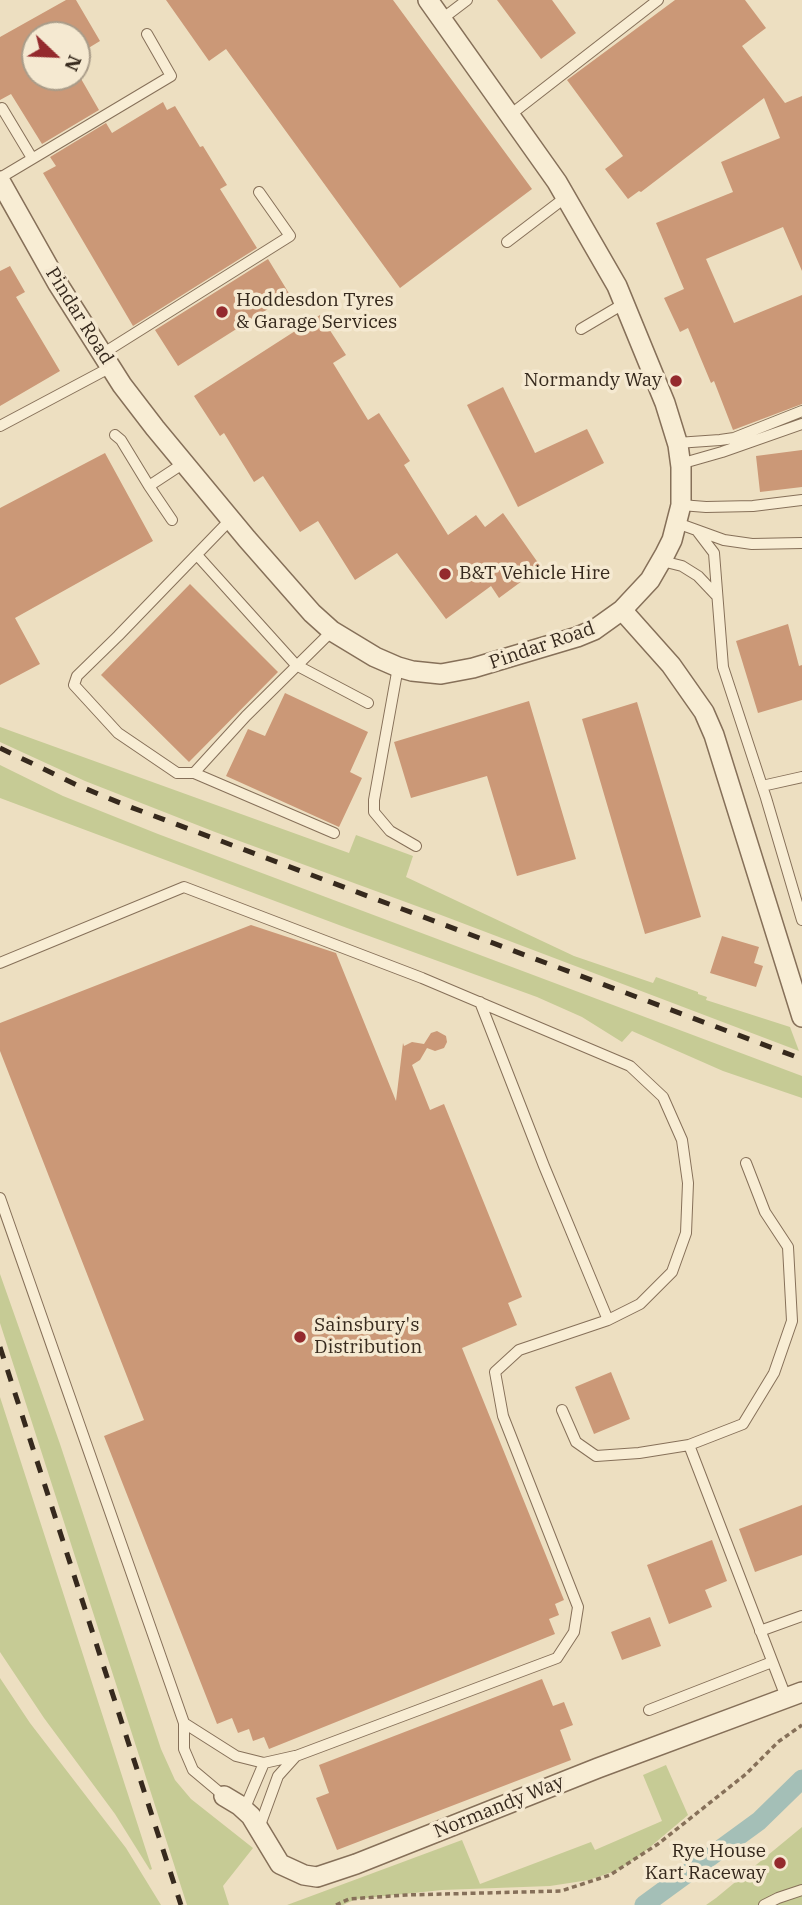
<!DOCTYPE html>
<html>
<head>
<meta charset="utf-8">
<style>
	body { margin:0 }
	#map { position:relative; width:802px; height:1905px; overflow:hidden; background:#eddfc1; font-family:"IBM Plex Serif",serif }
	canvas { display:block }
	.north { position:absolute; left:21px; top:21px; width:70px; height:70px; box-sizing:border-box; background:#f5e9d1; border:2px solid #a99c89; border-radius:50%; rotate:113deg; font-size:19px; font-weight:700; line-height:28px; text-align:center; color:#36291d }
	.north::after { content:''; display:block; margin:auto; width:24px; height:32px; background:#942a2d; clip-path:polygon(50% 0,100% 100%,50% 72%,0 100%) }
</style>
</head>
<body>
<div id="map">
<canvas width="802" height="1905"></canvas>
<div class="north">N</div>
</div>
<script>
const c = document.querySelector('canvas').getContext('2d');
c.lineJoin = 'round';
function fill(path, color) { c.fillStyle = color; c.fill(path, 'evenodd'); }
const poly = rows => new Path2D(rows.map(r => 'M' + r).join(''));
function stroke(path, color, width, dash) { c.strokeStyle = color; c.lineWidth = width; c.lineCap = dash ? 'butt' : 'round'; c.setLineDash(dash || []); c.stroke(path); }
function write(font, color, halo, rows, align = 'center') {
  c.font = font + ' "IBM Plex Serif",serif'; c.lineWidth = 7; c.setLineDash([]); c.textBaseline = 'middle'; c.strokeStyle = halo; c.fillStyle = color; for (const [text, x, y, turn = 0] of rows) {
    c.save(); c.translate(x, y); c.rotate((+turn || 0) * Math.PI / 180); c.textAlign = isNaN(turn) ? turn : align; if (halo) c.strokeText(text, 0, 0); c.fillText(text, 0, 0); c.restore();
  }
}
const green = poly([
	[0,727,349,853,356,835,413,856,406,877,574,956,653,983,656,977,698,992,698,994,707,997,706,1000,790,1027,799,1051,441,915,215,832,85,781,0,742],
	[0,765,63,796,158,834,802,1076,802,1098,723,1071,632,1031,622,1042,582,1017,537,997,347,928,0,798],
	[0,1274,60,1444,161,1749,175,1780,191,1799,253,1848,223,1886,229,1905,187,1905,0,1323],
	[0,1397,152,1869,150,1870,115,1814,44,1718,0,1652],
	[0,1678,30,1723,126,1848,161,1905,0,1905],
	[666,1765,688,1815,643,1853,618,1870,589,1880,550,1886,442,1890,356,1899,343,1905,287,1905,462,1840,480,1884,591,1842,595,1850,662,1821,643,1775],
	[802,1827,802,1905,706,1905,716,1898]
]);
const canal = poly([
	[644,1905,759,1821,802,1779]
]);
const building = poly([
	[66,0,76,0,100,41,77,55,77,35,35,35,35,77,80,77,99,110,42,144,11,94,0,100,0,37],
	[166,0,393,0,532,189,400,288,226,49,209,61],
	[497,0,552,0,576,33,541,59],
	[675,0,745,0,766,28,742,46,785,103,802,96,802,271,783,227,706,259,734,323,802,295,802,404,733,430,714,381,711,383,688,328,680,332,664,298,684,289,656,223,733,192,721,162,780,138,764,98,641,192,639,191,628,199,605,169,623,156,567,80],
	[163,102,167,110,175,106,200,147,203,146,227,185,220,189,257,248,133,326,43,173,56,166,50,157,106,123,112,133],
	[268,259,290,295,178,366,155,330],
	[10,266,25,292,16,297,60,371,0,406,0,271],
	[320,315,346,355,333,363,368,420,379,413,410,461,404,465,448,535,476,515,485,527,503,513,541,567,499,598,491,586,446,619,397,553,355,580,318,521,300,532,263,476,254,482,224,433,220,436,194,396],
	[503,387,535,453,587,429,604,463,518,507,467,405],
	[802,450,802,487,760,492,756,456],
	[105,453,153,541,15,618,40,664,0,685,0,508],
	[190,584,278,672,189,762,101,675],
	[788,624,799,666,802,665,802,700,758,713,736,641],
	[285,693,368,732,350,772,362,778,339,827,226,776,248,729,265,736],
	[529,701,576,859,517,876,487,776,411,798,394,742],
	[637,702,701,917,645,934,582,719],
	[251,925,336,953,396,1101,403,1043,404,1046,412,1042,424,1044,431,1033,437,1031,446,1036,447,1042,444,1048,435,1051,427,1048,420,1060,412,1065,430,1110,444,1104,522,1297,508,1303,517,1325,462,1348,564,1600,555,1604,559,1615,549,1619,555,1634,269,1749,264,1737,253,1741,249,1729,238,1733,232,1718,217,1724,104,1436,144,1420,0,1051,0,1023],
	[722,936,759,947,754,963,763,966,756,987,710,973],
	[611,1372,630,1419,594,1434,575,1387],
	[802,1505,802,1555,755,1572,739,1529],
	[712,1540,727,1581,705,1590,712,1607,669,1624,647,1565],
	[650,1617,661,1646,622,1660,611,1632],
	[542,1679,553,1706,564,1702,573,1725,560,1730,571,1760,337,1850,316,1798,329,1793,319,1765]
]);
const path = poly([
	[336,1905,349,1899,406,1895,561,1891,610,1875,658,1844,746,1774,778,1742,802,1725]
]);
const service = poly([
	[442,19,467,0],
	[2,108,32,158],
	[510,115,658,0],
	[0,178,171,76,147,34],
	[507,242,566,197],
	[581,329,625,303],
	[102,354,290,236,259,192],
	[0,426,111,367],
	[115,435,121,440,149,486,184,463],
	[677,443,720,440,734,438,802,411],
	[680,464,722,452,802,424],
	[149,486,172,520],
	[681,505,706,507,753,506,802,500],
	[231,519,118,636,77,676,74,685,118,733,177,773,194,773,246,716,332,631],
	[677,523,724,540,752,544,802,543],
	[698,532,714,553,723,667,766,798,802,920],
	[197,555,296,665,368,703],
	[659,566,666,562,682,566,698,576,716,595],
	[398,667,374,800,374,812,390,831,416,846],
	[194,773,334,833],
	[762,786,802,777],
	[0,963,184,887,422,978,630,1066,663,1097,682,1140,688,1183,686,1233,672,1272,640,1304,608,1320,519,1350,495,1372,503,1416,578,1607,574,1632,557,1658,296,1756,278,1776,259,1828],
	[480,1002,544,1166,608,1320],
	[746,1163,765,1212,788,1247,792,1321,774,1373,743,1424,689,1445,786,1697],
	[0,1198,184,1723,184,1749,193,1770,224,1796],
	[562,1410,576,1442,596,1456,639,1453,689,1445],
	[760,1631,802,1616],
	[649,1710,772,1662],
	[184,1723,236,1756,264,1763,295,1756],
	[244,1810,264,1763],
	[764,1905,778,1898,802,1890]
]);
const minor = poly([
	[0,181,58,284,122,385,155,428,247,539,312,613,332,631,375,657,398,667,412,671,441,674,473,668,577,637,594,630,622,610,650,580,665,554,672,540,681,505,681,467,678,445,665,403,617,286,557,182,428,0],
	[622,610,671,665,704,712,714,735,802,1017],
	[224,1796,239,1805,251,1816,280,1864,304,1875,317,1877,356,1864,598,1768,802,1692]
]);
const rail = poly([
	[0,748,79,786,125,805,802,1059],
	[0,1347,181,1905]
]);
const markers = [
	[222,312,7,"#942a2d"],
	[676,381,7,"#942a2d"],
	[445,574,7,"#942a2d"],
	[300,1337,7,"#942a2d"],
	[780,1863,7,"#942a2d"]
];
const poiNames = [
	["Hoddesdon Tyres",236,301],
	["& Garage Services",236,323],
	["Normandy Way",662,381,"right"],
	["B&T Vehicle Hire",459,574],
	["Sainsbury's",314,1326],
	["Distribution",314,1348],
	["Rye House",766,1852,"right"],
	["Kart Raceway",766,1874,"right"]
];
const streetNames = [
	["Pindar Road",79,316,58],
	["Pindar Road",542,646,-19],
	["Normandy Way",499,1807,-22]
];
fill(green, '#c6cb95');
stroke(canal, '#a4bfb7', 19);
fill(building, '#cb9877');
stroke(service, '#867059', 12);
stroke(minor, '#867059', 22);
stroke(path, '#867059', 3.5, [5, 3.5]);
stroke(service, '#f8edd4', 10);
stroke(minor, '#f8edd4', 19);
stroke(rail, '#36291d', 5, [12, 12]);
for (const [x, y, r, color] of markers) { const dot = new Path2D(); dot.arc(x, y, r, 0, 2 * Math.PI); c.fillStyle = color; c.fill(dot); stroke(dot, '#f5e9d1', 2.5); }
write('19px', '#36291d', '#f5e9d1', poiNames, 'left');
write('19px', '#36291d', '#f5e9d1', streetNames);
</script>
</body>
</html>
